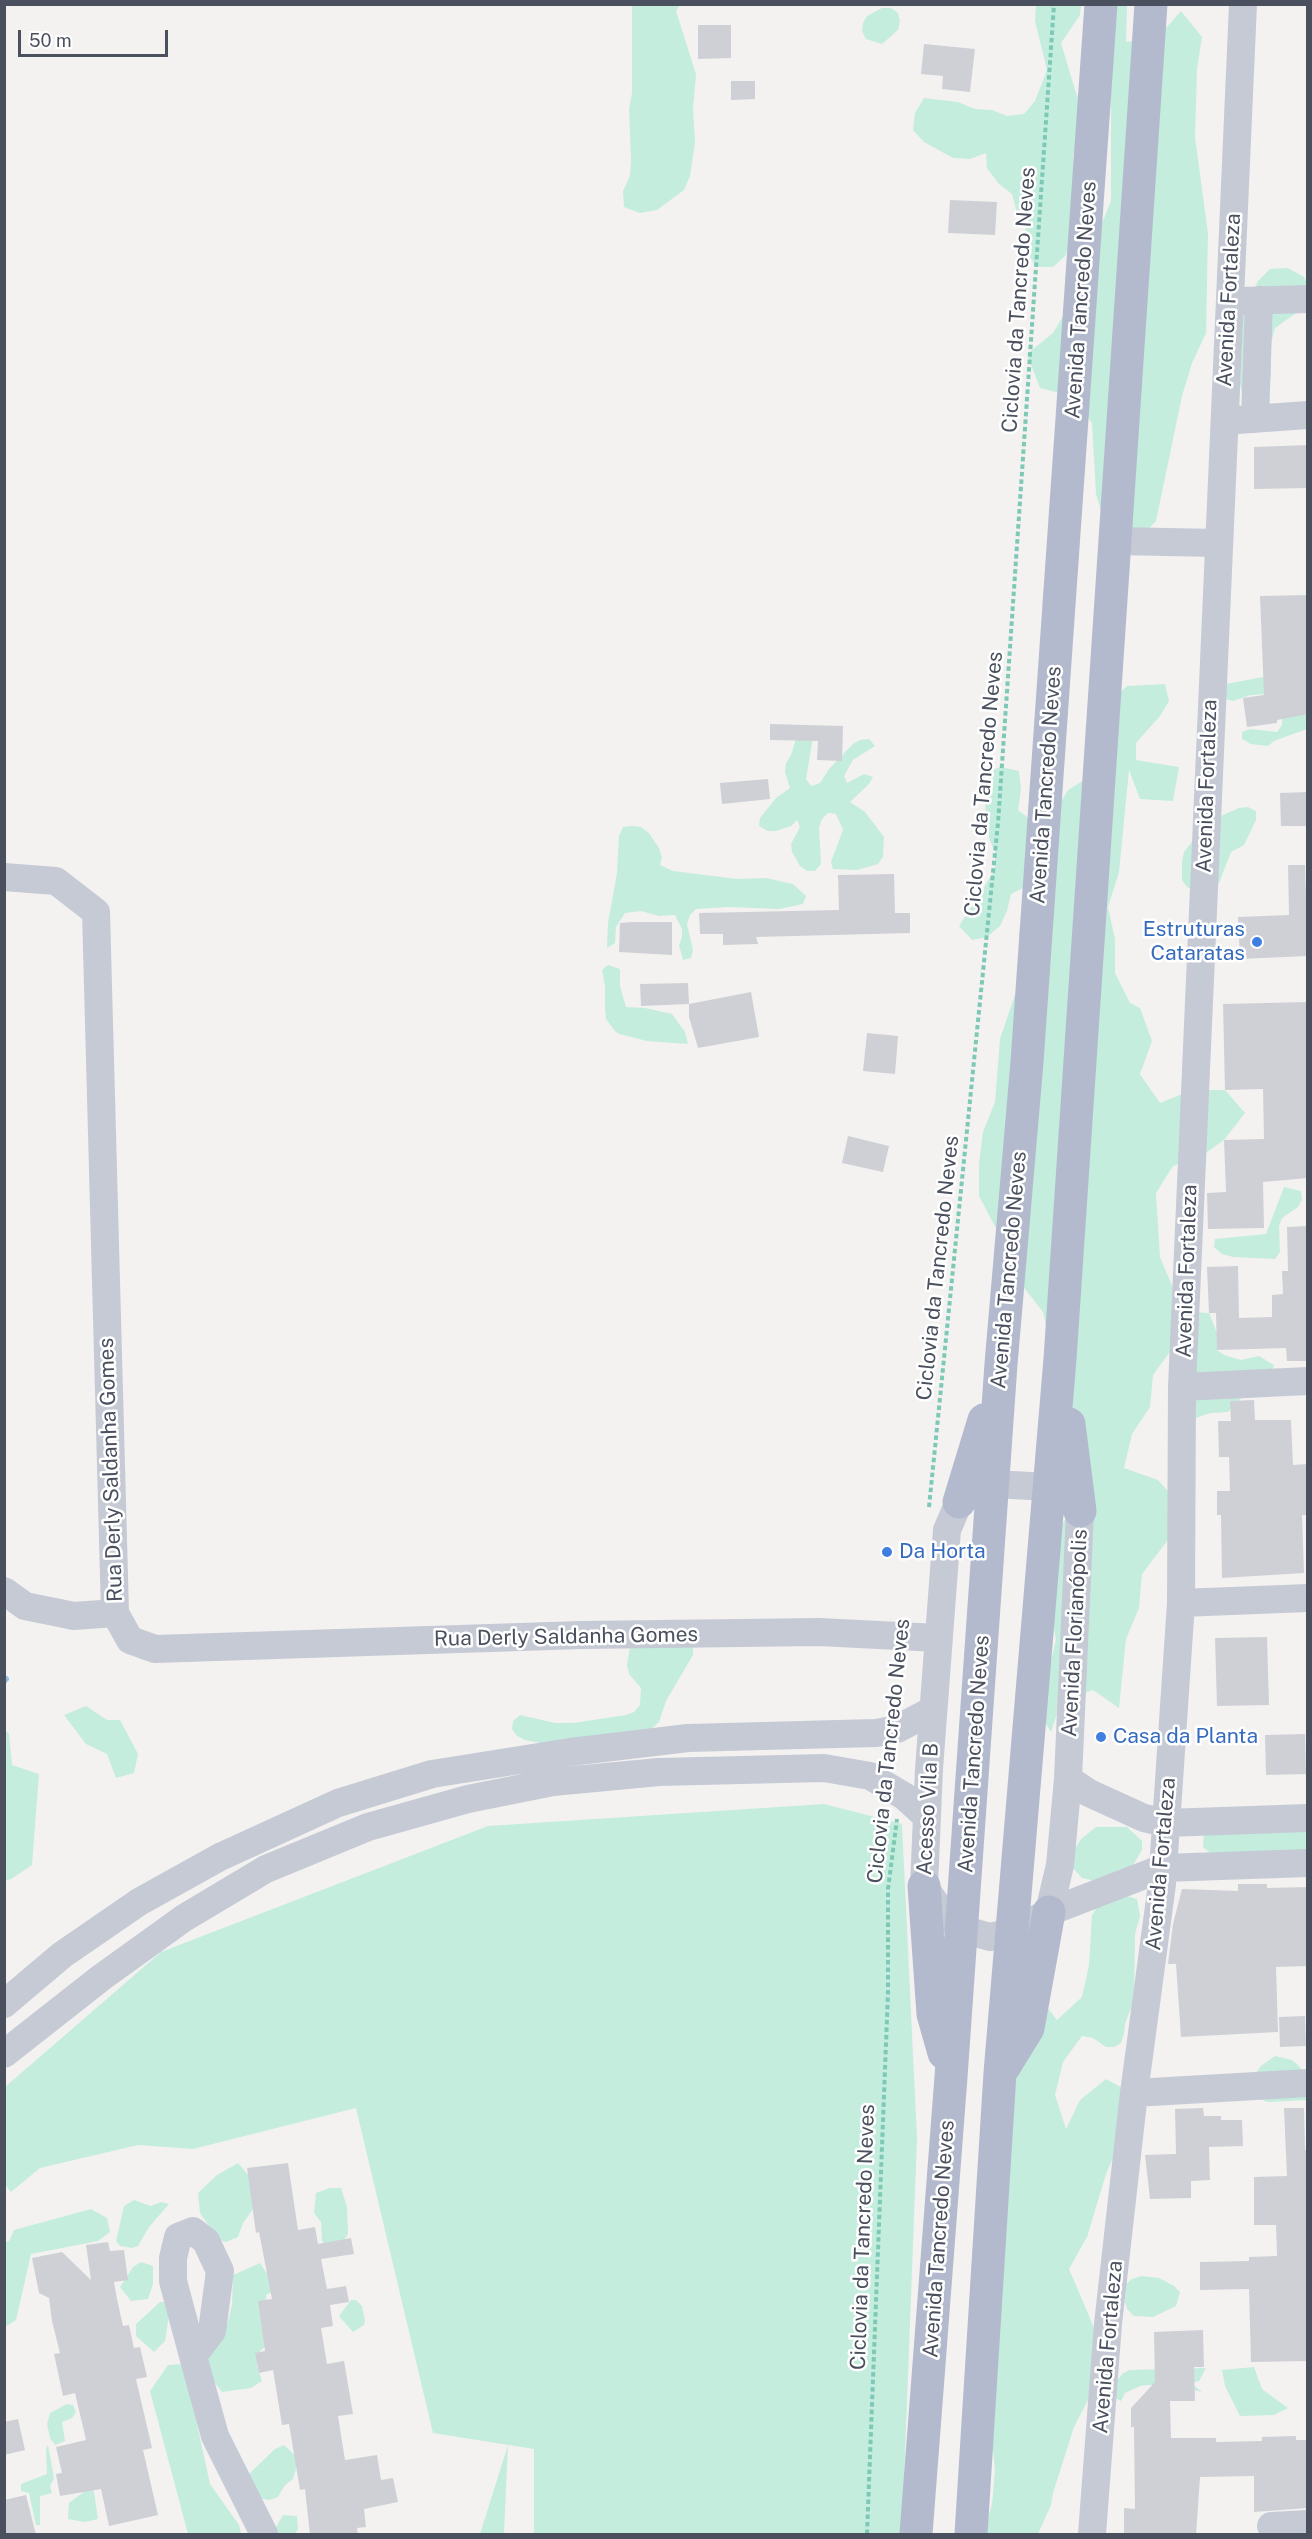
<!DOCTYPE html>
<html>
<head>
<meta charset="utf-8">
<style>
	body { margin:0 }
	#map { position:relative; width:1312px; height:2539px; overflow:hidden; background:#f3f2f1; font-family:"Public Sans",sans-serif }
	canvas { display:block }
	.frame { position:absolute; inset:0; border:6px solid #4a505e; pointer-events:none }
	.scale { position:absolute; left:18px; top:30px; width:150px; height:27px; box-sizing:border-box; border:3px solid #4a505e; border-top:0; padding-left:8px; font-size:18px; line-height:21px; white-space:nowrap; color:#4a505e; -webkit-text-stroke:4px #fff; paint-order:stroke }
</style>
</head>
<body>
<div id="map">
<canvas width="1312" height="2539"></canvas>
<div class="frame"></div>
<div class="scale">50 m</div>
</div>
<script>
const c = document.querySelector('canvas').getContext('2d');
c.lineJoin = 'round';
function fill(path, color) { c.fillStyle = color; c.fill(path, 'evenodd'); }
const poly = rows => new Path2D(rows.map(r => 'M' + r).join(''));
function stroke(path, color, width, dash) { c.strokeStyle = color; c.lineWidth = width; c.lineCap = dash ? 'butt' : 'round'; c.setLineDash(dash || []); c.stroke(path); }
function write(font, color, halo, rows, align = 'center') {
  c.font = font + ' "Public Sans",sans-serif'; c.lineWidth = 5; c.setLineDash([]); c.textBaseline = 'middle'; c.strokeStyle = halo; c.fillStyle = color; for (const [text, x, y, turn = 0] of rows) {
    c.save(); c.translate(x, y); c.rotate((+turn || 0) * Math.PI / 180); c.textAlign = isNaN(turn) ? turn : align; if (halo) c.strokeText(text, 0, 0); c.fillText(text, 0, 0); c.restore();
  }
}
const green = poly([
	[632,5,680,5,676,11,696,74,693,109,695,142,690,176,684,190,657,210,640,213,624,207,623,191,630,176,631,160,629,109,632,93],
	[1036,5,1081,5,1080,15,1061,43,1076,93,1084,108,1073,157,1076,173,1071,241,1065,256,1053,267,1036,267,1028,253,1025,223,1016,209,1012,194,998,183,987,168,986,153,970,159,953,158,924,142,913,130,915,113,924,98,958,102,975,109,992,110,1007,116,1024,114,1035,101,1047,70,1035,21],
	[1109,5,1127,5,1126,42,1158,37,1181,11,1202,37,1197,69,1195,137,1208,233,1206,333,1192,363,1182,396,1156,521,1139,539,1106,528,1096,494,1092,423,1072,396,1040,388,1027,354,1053,333,1069,306,1111,201,1111,103,1106,52],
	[882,8,891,8,898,13,900,21,898,30,882,44,866,39,862,31,863,23,867,16],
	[1288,268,1304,277,1307,283,1307,303,1306,306,1275,328,1271,344,1271,378,1262,392,1243,399,1240,383,1243,315,1258,281,1270,269],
	[1263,677,1275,683,1268,694,1251,695,1233,701,1225,699,1226,684],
	[1165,684,1169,701,1160,716,1136,743,1136,760,1179,767,1173,801,1140,799,1129,770,1119,872,1108,907,1115,939,1115,973,1130,1003,1140,1008,1152,1041,1140,1074,1160,1103,1192,1090,1225,1090,1245,1113,1224,1140,1203,1155,1173,1166,1156,1193,1160,1257,1173,1288,1192,1312,1209,1313,1217,1333,1217,1350,1224,1355,1241,1360,1259,1356,1274,1365,1268,1381,1239,1400,1228,1412,1211,1413,1195,1418,1177,1342,1153,1375,1150,1407,1132,1434,1124,1468,1158,1480,1176,1500,1174,1532,1142,1574,1139,1608,1126,1639,1119,1708,1093,1690,1061,1701,1051,1732,1033,1703,1048,1673,1056,1640,1050,1606,1053,1541,1069,1512,1050,1344,1043,1312,1022,1285,1009,1253,979,1196,979,1164,983,1132,995,1102,1000,1039,1025,965,1019,934,1022,919,1060,803,1068,790,1084,780,1114,698,1127,686],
	[1299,709,1307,715,1307,729,1274,741,1268,746,1251,744,1242,739,1242,732,1250,729,1277,732,1282,725,1282,716],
	[813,737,806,779,811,786,820,783,829,769,853,744,860,740,869,739,875,746,853,760,844,776,847,783,864,774,873,777,869,784,850,802,865,812,884,837,883,857,878,864,857,870,833,869,831,862,843,830,836,814,828,813,822,819,819,827,821,864,815,871,807,871,800,866,792,852,791,844,800,827,797,820,791,826,776,831,768,831,759,826,760,818,776,798,790,788,785,772,786,763,791,755,796,739],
	[1001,767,1019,771,1021,789,1018,810,1031,820,1025,887,1011,894,1007,911,1000,926,987,937,972,940,959,926,995,870,995,852,989,838,983,788,985,772],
	[1248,807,1256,811,1256,820,1244,845,1231,852,1219,883,1212,891,1197,891,1187,887,1182,880,1182,862,1184,852,1195,838,1214,819,1239,808],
	[631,826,641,827,649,833,659,848,662,857,660,865,673,871,737,879,766,878,793,884,806,896,803,904,779,909,729,907,696,909,690,915,687,924,693,950,691,958,683,960,679,945,682,937,682,929,675,915,659,916,641,911,625,913,616,927,615,943,607,948,608,923,617,873,619,836,623,827],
	[608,965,620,969,620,986,626,1007,645,1008,672,1014,685,1032,688,1044,647,1041,619,1034,615,1031,606,1019,605,1009,605,986,602,970],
	[1284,1187,1301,1191,1302,1200,1298,1207,1282,1218,1279,1226,1280,1252,1275,1259,1233,1257,1222,1254,1214,1247,1215,1239,1266,1234],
	[693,1646,693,1655,666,1701,659,1722,650,1730,551,1745,525,1740,517,1736,512,1729,513,1721,520,1715,555,1723,573,1723,626,1715,634,1712,640,1705,641,1688,629,1674,627,1665,630,1647],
	[86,1706,107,1720,120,1720,138,1754,134,1773,116,1778,107,1754,86,1744,64,1715],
	[4,1729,9,1734,12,1765,39,1774,32,1865,11,1879,5,1881],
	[824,1804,902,1824,917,2138,902,2534,534,2534,534,2449,433,2433,356,2108,193,2149,138,2145,40,2168,11,2192,5,2185,5,2087,161,1952,488,1826],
	[1307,1825,1307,1851,1210,1853,1203,1847,1204,1831],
	[1096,1827,1127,1827,1142,1841,1142,1850,1129,1872,1099,1882,1082,1878,1070,1865,1070,1857,1081,1839],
	[1119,1894,1137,1899,1140,1916,1135,1934,1134,2000,1125,2024,1124,2034,1121,2043,1114,2047,1106,2047,1093,2038,1082,2036,1063,2062,1055,2095,1066,2129,1080,2100,1106,2079,1128,2091,1119,2144,1106,2174,1087,2237,1069,2269,1095,2330,1090,2396,1074,2427,1053,2493,1051,2505,1038,2534,984,2534,992,2504,995,2470,988,2401,1008,2083,1046,2006,1057,2020,1082,1997,1089,1965,1092,1915,1102,1900],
	[1275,2056,1292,2060,1299,2066,1307,2079,1307,2100,1268,2102,1260,2099,1250,2081,1261,2066],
	[238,2163,256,2184,256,2205,243,2223,238,2237,226,2242,219,2240,200,2213,198,2193,217,2175],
	[330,2188,341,2188,347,2207,348,2234,335,2255,327,2257,322,2240,321,2222,314,2213,316,2193],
	[134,2200,151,2206,161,2202,169,2204,149,2227,138,2246,132,2248,120,2246,116,2241,124,2206],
	[91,2209,107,2218,110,2232,98,2241,31,2254,16,2320,5,2327,5,2242,9,2241,14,2230],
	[141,2262,153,2266,153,2284,148,2299,131,2301,120,2287,133,2267],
	[260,2263,277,2289,266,2295,267,2345,260,2351,257,2366,262,2381,251,2388,222,2392,215,2383,208,2379,207,2358,225,2329,229,2318,232,2304,233,2275],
	[1141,2276,1159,2278,1174,2286,1180,2292,1176,2306,1153,2317,1134,2316,1127,2309,1125,2302,1126,2284,1132,2279],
	[351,2300,356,2300,362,2306,365,2321,364,2325,353,2332,339,2316],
	[160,2302,167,2302,169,2316,165,2341,154,2352,136,2336,136,2324],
	[184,2364,210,2484,239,2525,241,2534,188,2534,150,2391,168,2365],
	[1254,2367,1262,2389,1288,2408,1274,2415,1240,2416,1225,2386,1222,2370],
	[1206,2368,1199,2381,1191,2383,1202,2392,1174,2385,1148,2385,1140,2386,1125,2393,1121,2401,1113,2397,1117,2381,1122,2374,1129,2370],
	[67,2404,73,2405,76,2412,72,2418,62,2422,65,2441,55,2445,50,2438,47,2424,50,2413],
	[48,2445,54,2478,50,2486,52,2493,40,2496,40,2525,36,2525,29,2493,21,2491,21,2484,47,2474,46,2449],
	[284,2445,299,2459,293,2479,285,2485,278,2497,269,2500,259,2498,248,2475,275,2449],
	[508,2445,504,2534,480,2534],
	[93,2485,98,2519,85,2522,68,2519,69,2503],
	[283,2515,297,2516,298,2529,295,2534,277,2534,275,2529]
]);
const stream = poly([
	[4,1681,6,1679]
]);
const building = poly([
	[698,25,731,25,731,58,698,59],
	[924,44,975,49,970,92,942,89,943,76,921,74],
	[731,81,755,81,755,99,731,100],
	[950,200,997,202,995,235,948,233],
	[1308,445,1308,488,1254,489,1254,447],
	[1308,595,1308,714,1277,720,1277,723,1247,727,1243,698,1264,695,1260,596],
	[770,724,843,726,842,761,817,760,818,741,770,740],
	[768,779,770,799,722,804,720,783],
	[1308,792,1308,826,1281,826,1280,793],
	[1288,865,1305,865,1308,956,1240,959,1238,917,1289,915],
	[894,874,895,913,910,913,910,933,756,937,758,944,723,945,723,934,700,934,699,913,839,910,838,875],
	[632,922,672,922,672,955,619,952,620,923],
	[688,983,689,1004,641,1006,640,984],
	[751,992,759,1037,698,1048,689,1017,689,1004],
	[1308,1002,1308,1178,1263,1182,1264,1228,1208,1229,1207,1193,1226,1192,1224,1140,1264,1139,1263,1089,1225,1090,1223,1004],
	[867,1033,898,1036,895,1074,863,1071],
	[848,1136,889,1146,883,1172,842,1163],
	[1308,1226,1308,1361,1287,1361,1286,1348,1217,1350,1216,1313,1209,1313,1207,1267,1238,1266,1239,1318,1272,1317,1272,1295,1283,1294,1282,1271,1288,1271,1287,1227],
	[1254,1400,1255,1420,1291,1420,1293,1465,1308,1464,1308,1515,1302,1515,1304,1573,1222,1578,1221,1515,1217,1515,1217,1491,1230,1491,1229,1457,1219,1457,1218,1421,1231,1421,1230,1401],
	[1267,1637,1269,1705,1217,1706,1215,1638],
	[1305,1734,1306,1774,1266,1775,1265,1735],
	[1238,1884,1267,1884,1267,1888,1308,1887,1308,1966,1276,1967,1278,2032,1181,2037,1176,1964,1168,1964,1173,1924,1182,1889,1238,1891],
	[1305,2016,1306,2046,1280,2047,1279,2017],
	[1203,2108,1204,2116,1221,2116,1221,2120,1242,2120,1243,2146,1209,2147,1210,2180,1191,2181,1191,2198,1150,2199,1145,2155,1176,2154,1175,2109],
	[1284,2108,1304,2108,1305,2150,1308,2150,1308,2361,1251,2362,1249,2289,1200,2290,1200,2262,1249,2261,1249,2257,1277,2256,1276,2225,1254,2225,1254,2177,1287,2176],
	[288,2163,298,2230,315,2227,318,2244,351,2238,354,2254,321,2259,327,2289,346,2286,349,2302,330,2305,333,2326,321,2328,327,2364,344,2361,353,2414,338,2416,345,2460,377,2455,381,2480,393,2478,398,2502,364,2509,366,2527,357,2528,358,2535,310,2535,305,2489,300,2490,289,2424,282,2425,273,2370,259,2373,255,2353,265,2351,258,2301,272,2299,259,2232,256,2233,247,2168],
	[108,2242,110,2251,124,2250,128,2280,114,2282,117,2299,123,2326,129,2325,134,2348,140,2347,147,2377,136,2379,152,2448,143,2450,158,2515,109,2526,101,2489,60,2496,56,2474,62,2473,56,2447,86,2440,75,2393,63,2396,54,2354,60,2353,52,2321,49,2298,39,2293,32,2258,62,2252,91,2280,86,2245],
	[1203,2330,1204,2367,1194,2367,1195,2401,1170,2401,1171,2438,1216,2438,1216,2442,1262,2441,1262,2437,1296,2436,1296,2440,1308,2440,1308,2508,1254,2512,1254,2476,1200,2477,1196,2535,1124,2535,1124,2508,1135,2509,1134,2427,1131,2427,1131,2408,1155,2382,1154,2332],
	[18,2419,25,2450,4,2455,4,2422],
	[26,2495,36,2535,4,2535,4,2500]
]);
const path = poly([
	[929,1507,998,823,1054,4],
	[867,2534,888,1992,888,1889,897,1819]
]);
const minor = poly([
	[1241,301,1308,299],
	[1255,419,1259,300],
	[1237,420,1308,415],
	[1116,541,1218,543],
	[4,877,56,881,96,912,115,1613,130,1640,155,1649,581,1635,819,1632,938,1638],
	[1182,1387,1308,1381],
	[4,1591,25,1606,74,1616,115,1613],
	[1181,1603,1308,1598],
	[1068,1779,1089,1793,1144,1818,1166,1823,1308,1818],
	[1049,1912,1060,1865,1068,1779,1080,1511,1049,1487,993,1484,959,1502,947,1530,929,1769,924,1886,940,1910,961,1929,990,1937,1012,1932,1049,1912,1163,1868,1308,1863],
	[4,2004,62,1955,139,1902,220,1857,338,1803,432,1774,570,1752,688,1738,876,1733,897,1729,933,1710],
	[4,2054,102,1977,184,1918,266,1869,368,1827,468,1799,553,1782,659,1772,824,1768,870,1776,904,1796,926,1816],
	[1134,2093,1308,2083],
	[193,2356,212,2331,220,2271,206,2241,193,2231,178,2237,173,2258,173,2281,193,2356,215,2436,264,2534],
	[1271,2526,1308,2524],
	[1092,2534,1108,2324,1134,2093,1162,1884,1181,1603,1182,1387,1243,4]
]);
const major = poly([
	[1069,1424,1080,1511],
	[959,1502,984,1420],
	[924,1886,933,2014,944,2053],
	[1004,2067,1028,2028,1049,1912],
	[916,2534,951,2077,1001,1364,1027,1062,1101,4],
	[971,2534,1000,2073,1060,1359,1151,4]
]);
const markers = [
	[1257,942,6,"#3f7fe0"],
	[887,1552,6,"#3f7fe0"],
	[1101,1737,6,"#3f7fe0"]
];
const streetNames = [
	["Ciclovia da Tancredo Neves",1019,300,-86],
	["Avenida Tancredo Neves",1081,300,-86],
	["Avenida Fortaleza",1229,300,-87],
	["Ciclovia da Tancredo Neves",984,784,-85],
	["Avenida Tancredo Neves",1046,785,-86],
	["Avenida Fortaleza",1207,786,-88],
	["Ciclovia da Tancredo Neves",938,1268,-84],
	["Avenida Tancredo Neves",1009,1270,-85],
	["Avenida Fortaleza",1187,1271,-88],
	["Rua Derly Saldanha Gomes",111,1470,-92],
	["Avenida Florianópolis",1075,1633,-87],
	["Rua Derly Saldanha Gomes",566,1637,-1],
	["Ciclovia da Tancredo Neves",889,1751,-84],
	["Avenida Tancredo Neves",974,1754,-86],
	["Acesso Vila B",928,1809,-87],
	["Avenida Fortaleza",1161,1864,-85],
	["Ciclovia da Tancredo Neves",863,2237,-88],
	["Avenida Tancredo Neves",939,2239,-86],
	["Avenida Fortaleza",1108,2347,-85]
];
const shopNames = [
	["Estruturas",1245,930,"right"],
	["Cataratas",1245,954,"right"],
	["Da Horta",899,1552],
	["Casa da Planta",1113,1737]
];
fill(green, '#c4edde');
stroke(stream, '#94c2e7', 6);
fill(building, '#cfd0d5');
stroke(path, '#7dc9b6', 4, [4.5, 3]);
stroke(minor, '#c6cad5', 28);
stroke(major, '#b3bace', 33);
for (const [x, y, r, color] of markers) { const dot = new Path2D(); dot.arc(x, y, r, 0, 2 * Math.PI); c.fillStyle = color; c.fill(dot); stroke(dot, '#fff', 2); }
write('21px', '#4a505e', '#fff', streetNames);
write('21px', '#366cbe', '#fff', shopNames, 'left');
</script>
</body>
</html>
